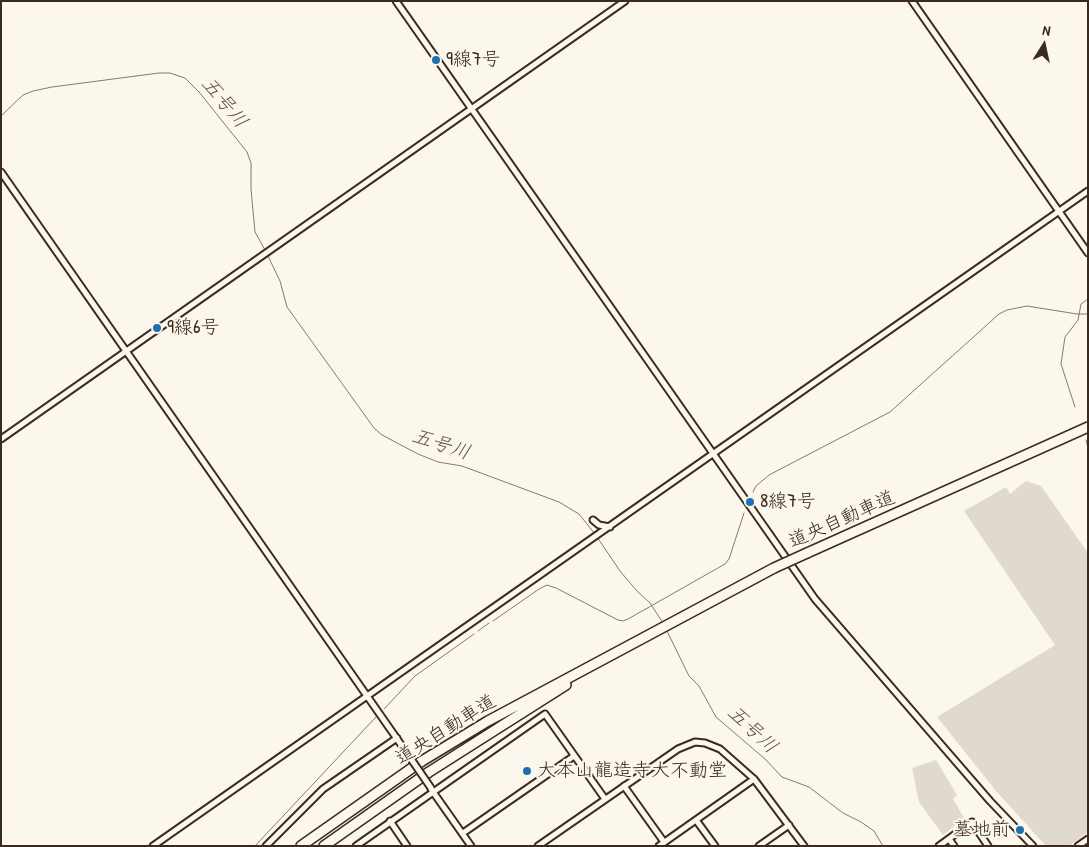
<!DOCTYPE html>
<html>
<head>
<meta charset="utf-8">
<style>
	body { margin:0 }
	#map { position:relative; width:1089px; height:847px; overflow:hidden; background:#fbf7ec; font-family:"Patrick Hand",sans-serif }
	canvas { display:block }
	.frame { position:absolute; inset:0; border:2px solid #3b2a1e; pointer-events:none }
	.north { position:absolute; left:1019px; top:20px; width:50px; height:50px; -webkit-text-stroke:4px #fbf7ec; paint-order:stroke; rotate:10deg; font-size:14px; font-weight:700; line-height:20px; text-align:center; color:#3b2a1e }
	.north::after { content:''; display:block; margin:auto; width:18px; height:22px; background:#3b2a1e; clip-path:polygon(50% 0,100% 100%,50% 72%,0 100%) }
</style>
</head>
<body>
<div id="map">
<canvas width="1089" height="847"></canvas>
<div class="frame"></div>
<div class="north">N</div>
</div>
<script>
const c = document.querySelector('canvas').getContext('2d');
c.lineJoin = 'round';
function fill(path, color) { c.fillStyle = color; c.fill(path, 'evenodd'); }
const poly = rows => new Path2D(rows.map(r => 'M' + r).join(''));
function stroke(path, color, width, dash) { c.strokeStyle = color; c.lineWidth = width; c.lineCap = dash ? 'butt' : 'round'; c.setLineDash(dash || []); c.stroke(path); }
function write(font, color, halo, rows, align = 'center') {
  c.font = font + ' "Patrick Hand","Klee One",sans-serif'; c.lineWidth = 4; c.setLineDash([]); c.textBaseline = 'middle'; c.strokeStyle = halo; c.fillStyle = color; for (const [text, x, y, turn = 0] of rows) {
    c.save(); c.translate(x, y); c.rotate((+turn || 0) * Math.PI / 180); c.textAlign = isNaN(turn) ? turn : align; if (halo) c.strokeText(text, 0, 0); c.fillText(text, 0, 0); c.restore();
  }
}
const green = poly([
	[1026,481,1041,486,1088,553,1088,832,1069,846,1046,846,996,791,937,717,1055,645,964,511,1006,487,1010,494],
	[936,760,957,795,953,799,964,818,943,835,919,802,912,768]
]);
const stream = poly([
	[1,116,23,95,33,91,52,87,159,73,170,73,185,78,199,92,247,152,251,163,251,189,255,232,265,250],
	[267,254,280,281,287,307,374,428,382,435,418,454,438,462,462,466,559,502,579,514,595,534],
	[1075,407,1061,364,1065,337,1078,320,1081,304,1088,299],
	[1086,440,1088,448],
	[753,492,756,486,769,475,890,412,979,332,999,314,1007,310,1027,306,1077,314,1088,314],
	[597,537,620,571,636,590,650,603,663,623],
	[493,621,539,589,547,585,556,588,618,620,623,621,628,619,725,564,729,559,744,513],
	[478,631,489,623],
	[667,631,689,676,699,686,716,717,765,759,782,777,809,787,843,813,861,822,874,831,883,846],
	[384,709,415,676,474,634],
	[255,846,376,717]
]);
const minor = poly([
	[396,1,815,599,990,801,1033,846],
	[912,1,1088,253],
	[1,172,409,756],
	[1,439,625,1],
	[593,520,599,525,610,527],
	[624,786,664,842],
	[431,789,471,846],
	[696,820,715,846],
	[390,821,407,846],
	[463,833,574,756],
	[949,839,954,846],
	[153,846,1088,191],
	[266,846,323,789,397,738],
	[356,846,545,714,605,799],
	[538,846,678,749,695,742,705,743,720,749,754,779,804,846],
	[659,846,754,779],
	[759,846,789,825],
	[939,846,972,822,988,846],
	[1078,846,1088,839]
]);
const motorway = poly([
	[807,553,1088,427],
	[301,846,422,761,488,721,774,568],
	[324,846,429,772,566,685]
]);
const minorBridge = poly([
	[409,756,431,788]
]);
const motorwayBridge = poly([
	[774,568,807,553]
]);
const markers = [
	[436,60,5,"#1f6fb2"],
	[157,328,5,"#1f6fb2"],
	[750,502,5,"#1f6fb2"],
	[527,771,5,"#1f6fb2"],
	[1020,830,5,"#1f6fb2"]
];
const poiNames = [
	["9線7号",446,60],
	["9線6号",167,328],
	["8線7号",760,502],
	["大本山龍造寺大不動堂",537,771],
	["墓地前",1010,830,"right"]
];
const streetNames = [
	["道央自動車道",842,520,-24],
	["道央自動車道",446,730,-32]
];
const waterNames = [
	["五号川",224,103,50],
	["五号川",441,445,18],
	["五号川",752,730,43]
];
fill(green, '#dfd9ce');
stroke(stream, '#85796d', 1);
stroke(minor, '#3b2a1e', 9);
stroke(motorway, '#3b2a1e', 12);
stroke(minor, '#fbf7ec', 5);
stroke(motorway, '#fbf7ec', 9);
stroke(minorBridge, '#3b2a1e', 9, []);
stroke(motorwayBridge, '#3b2a1e', 12, []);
stroke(minorBridge, '#fbf7ec', 5);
stroke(motorwayBridge, '#fbf7ec', 9);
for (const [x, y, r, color] of markers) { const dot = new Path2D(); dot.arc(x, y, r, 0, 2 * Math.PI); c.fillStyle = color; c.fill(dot); stroke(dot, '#fbf7ec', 2); }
write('19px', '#3b2a1e', '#fbf7ec', poiNames, 'left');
write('19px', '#3b2a1e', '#fbf7ec', streetNames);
write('italic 20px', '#605246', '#fbf7ec', waterNames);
</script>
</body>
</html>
